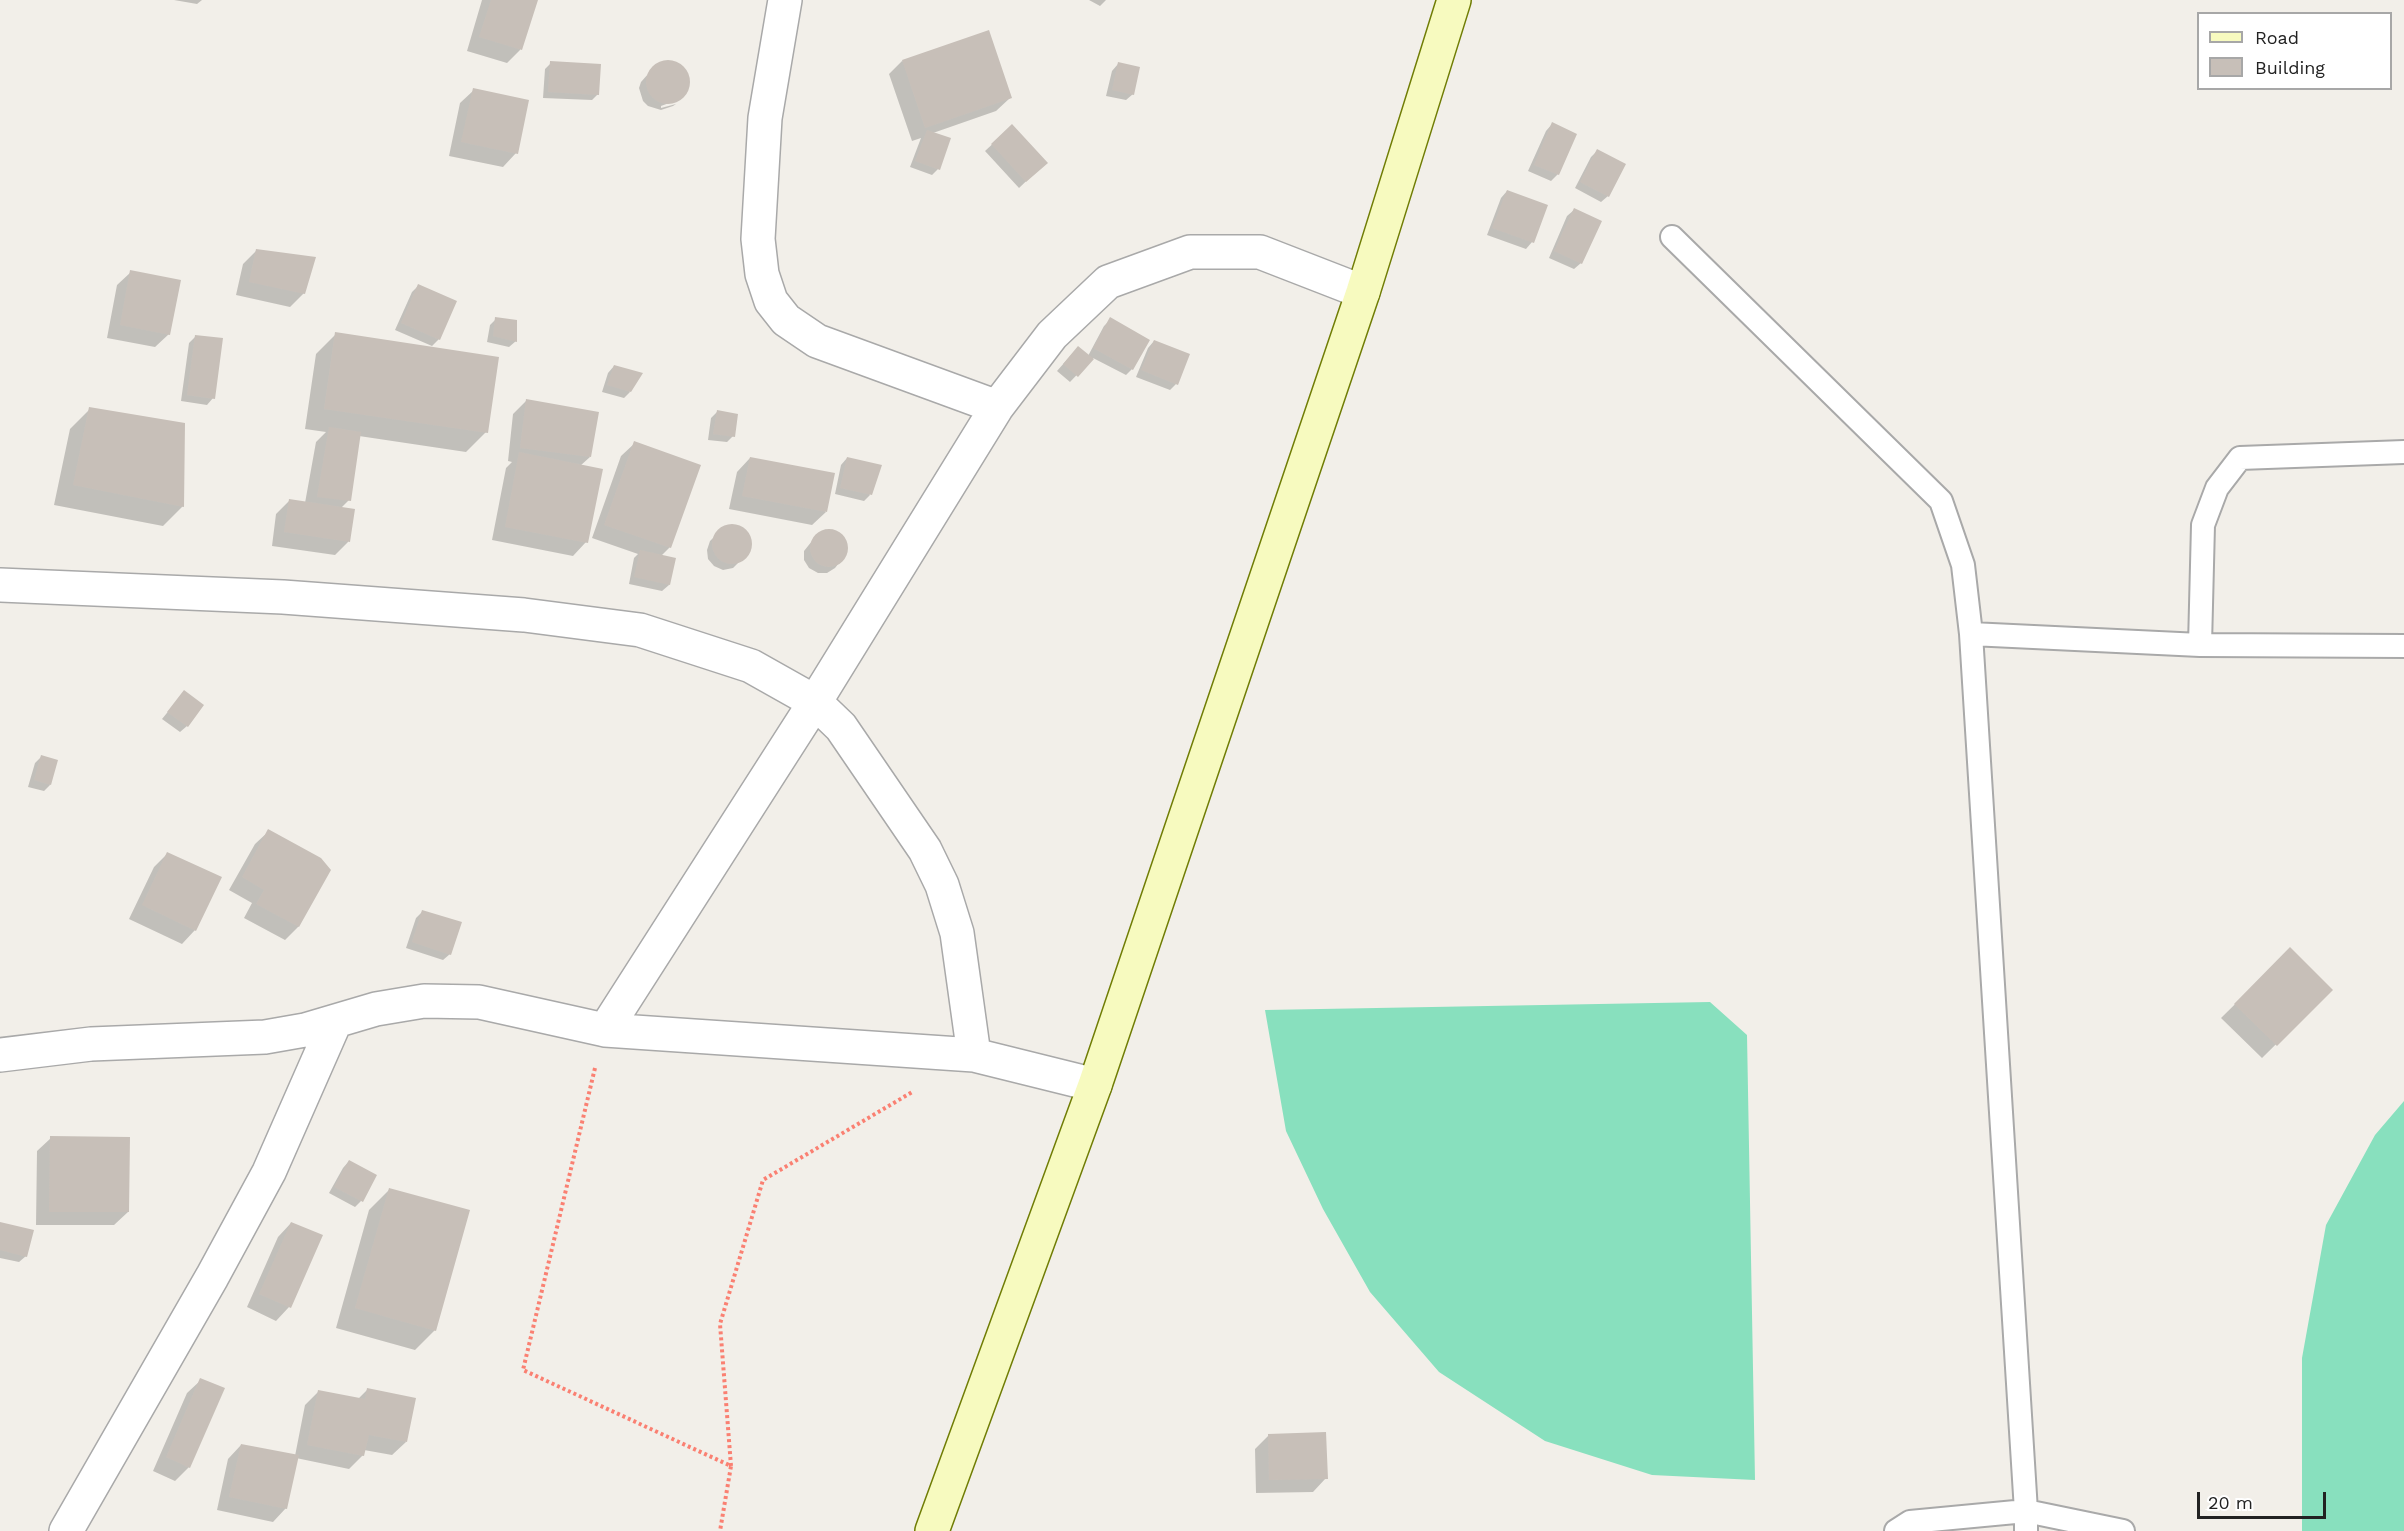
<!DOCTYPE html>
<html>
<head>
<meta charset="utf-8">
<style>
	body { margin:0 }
	#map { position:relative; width:2404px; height:1531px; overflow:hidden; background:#f2efe9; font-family:"Work Sans",sans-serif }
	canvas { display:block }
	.legend { position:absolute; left:2197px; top:12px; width:195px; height:78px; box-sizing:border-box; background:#fff; border:2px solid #a7a7a7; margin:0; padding:8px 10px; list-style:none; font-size:18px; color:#222 }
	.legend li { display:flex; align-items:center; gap:12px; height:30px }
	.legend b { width:30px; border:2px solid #a7a7a7 }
	.scale { position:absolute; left:2197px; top:1492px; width:129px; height:27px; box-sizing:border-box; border:3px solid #222; border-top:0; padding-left:8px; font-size:18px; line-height:21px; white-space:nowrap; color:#222; -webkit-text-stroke:4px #fff; paint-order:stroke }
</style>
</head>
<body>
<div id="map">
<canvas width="2404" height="1531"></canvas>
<ul class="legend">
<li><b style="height:8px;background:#f7fabf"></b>Road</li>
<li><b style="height:16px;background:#c7bfb8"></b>Building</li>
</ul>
<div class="scale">20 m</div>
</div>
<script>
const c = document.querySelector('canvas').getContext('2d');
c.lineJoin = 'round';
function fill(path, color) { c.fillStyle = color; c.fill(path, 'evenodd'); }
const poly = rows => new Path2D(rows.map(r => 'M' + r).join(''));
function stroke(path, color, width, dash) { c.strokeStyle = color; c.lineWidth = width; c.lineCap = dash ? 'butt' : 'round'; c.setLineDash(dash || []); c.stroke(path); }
const pitch = poly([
	[1710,1002,1747,1035,1755,1480,1652,1475,1545,1441,1439,1372,1370,1292,1323,1209,1286,1131,1265,1010],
	[2404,1101,2404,1531,2302,1531,2302,1358,2326,1225,2375,1135]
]);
const shadow = poly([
	[174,0,202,0,197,4],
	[482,0,536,0,520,50,507,63,467,51],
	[1089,0,1106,0,1100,6],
	[671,61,683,68,689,80,685,94,680,99,661,106,661,108,676,104,673,106,661,110,648,106,643,101,639,88,641,82,656,65],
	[902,61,1010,98,996,111,933,133,938,169,932,175,910,167,921,138,912,141,889,74],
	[551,63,598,94,592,100,543,98,545,69],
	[1118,64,1133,94,1126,100,1106,96,1112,71],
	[474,90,516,153,503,167,449,156,460,103],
	[1552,124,1558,174,1551,181,1528,171,1546,131],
	[1012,126,1039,169,1019,188,985,151],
	[1597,151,1608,196,1601,202,1575,188,1591,157],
	[1507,191,1532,242,1526,249,1487,235,1501,198],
	[1574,210,1581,263,1574,269,1549,258,1567,216],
	[257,250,304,293,290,307,236,295,243,264],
	[131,272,169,334,155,347,107,338,117,285],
	[418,286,455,302,439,339,432,346,395,330,412,292],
	[496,319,516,341,509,347,487,342,490,325],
	[1111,319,1132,369,1126,375,1093,358,1070,382,1057,371,1072,354,1088,356,1104,326],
	[336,334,486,432,466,452,359,436,349,500,341,508,353,510,348,542,335,555,272,546,276,514,290,500,305,503,316,442,326,432,305,429,316,354],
	[196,336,213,398,207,405,181,401,189,343],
	[1154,341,1176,384,1170,390,1136,377,1148,348],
	[614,366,630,392,624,398,602,392,608,373],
	[526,401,590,457,580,466,586,542,573,556,492,540,506,468,512,462,508,461,513,414],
	[90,409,183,506,163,526,54,505,70,429],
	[717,412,733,436,727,442,708,440,711,418],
	[635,443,670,547,661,556,669,585,662,591,629,584,634,558,638,554,592,538,621,456],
	[750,458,826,512,812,525,729,509,737,472],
	[847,458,870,495,864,501,835,494,841,465],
	[734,525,743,529,749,536,751,546,747,554,733,568,723,570,714,566,708,559,707,550,710,541,724,527],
	[824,531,834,531,842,535,847,544,847,553,835,568,827,573,818,573,809,568,804,560,804,551,816,536],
	[184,692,187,726,180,732,162,719],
	[41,757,50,785,44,791,28,787,35,763],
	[269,831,329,870,298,927,285,940,244,918,252,903,229,890,255,844],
	[167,854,195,930,182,944,129,919,154,867],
	[423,911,450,954,443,960,406,948,416,918],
	[2290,950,2331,990,2262,1058,2221,1018],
	[51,1138,128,1212,114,1225,36,1225,37,1151],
	[349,1161,361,1201,355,1207,329,1193,343,1168],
	[389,1190,435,1330,415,1350,336,1328,369,1210],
	[291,1223,289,1307,276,1321,247,1307,278,1237],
	[0,1224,26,1256,19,1262,0,1258],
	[201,1380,189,1467,175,1481,153,1471,187,1393],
	[367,1390,406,1442,392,1455,364,1450,363,1455,349,1469,296,1458,286,1508,273,1522,217,1510,228,1459,241,1445,295,1456,305,1405,319,1391,358,1399],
	[1269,1435,1326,1478,1313,1492,1256,1493,1255,1449]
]);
const building = poly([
	[491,0,538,0,522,50,479,37],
	[989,30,1012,98,925,128,902,60],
	'646 82a22 22 0 1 1 44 0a22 22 0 1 1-44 0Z',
	[550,61,601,64,599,95,548,92],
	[1118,62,1140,67,1134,95,1112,90],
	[473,88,529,100,518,154,461,142],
	[1552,122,1577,134,1559,175,1534,165],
	[1012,124,1048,163,1026,182,991,144],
	[927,130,951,138,940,170,915,161],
	[1597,149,1626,164,1609,197,1580,182],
	[1507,190,1548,205,1534,243,1492,228],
	[1574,208,1602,221,1582,264,1554,251],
	[256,249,316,257,305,294,249,282],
	[130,270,181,280,170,335,120,325],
	[418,284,457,301,440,340,401,323],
	[495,317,517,320,517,342,493,336],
	[1110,317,1150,340,1133,370,1093,348],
	[335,332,499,357,488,433,324,409],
	[195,335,223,338,215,399,187,395],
	[1154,340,1190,354,1178,385,1141,370],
	[1078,346,1094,359,1078,377,1063,364],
	[614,365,643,373,631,392,607,385],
	[526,399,599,412,591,457,520,448],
	[89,407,185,423,184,507,73,485],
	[717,410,738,414,735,437,713,434],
	[329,427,361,432,351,501,317,497],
	[634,441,701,465,671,548,604,525],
	[519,452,603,469,588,543,505,527],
	[750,457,835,473,827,512,742,496],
	[847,457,882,465,872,495,840,488],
	[289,499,355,509,350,542,284,532],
	'712 544a20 20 0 1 1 40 0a20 20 0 1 1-40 0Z',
	'810 548a19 19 0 1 1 38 0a19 19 0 1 1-38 0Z',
	[640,550,676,558,670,585,634,577],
	[184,690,204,705,188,727,167,712],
	[41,755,58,760,51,785,34,780],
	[268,829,321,858,331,870,299,927,256,904,264,890,242,877],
	[167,852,222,877,196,931,142,905],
	[422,910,462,922,451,955,412,942],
	[2290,947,2333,990,2277,1046,2234,1004],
	[50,1136,130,1137,129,1212,49,1212],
	[349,1160,377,1175,363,1202,334,1187],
	[389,1188,470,1210,436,1331,355,1308],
	[0,1222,34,1230,27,1257,0,1250],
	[291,1222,323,1235,291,1308,259,1294],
	[200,1378,225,1388,190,1468,166,1457],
	[367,1388,416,1398,407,1442,369,1435,364,1456,307,1445,318,1390,365,1399],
	[1326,1432,1328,1479,1269,1480,1268,1434],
	[241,1444,299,1455,287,1509,229,1497]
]);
const path = poly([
	[595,1068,523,1370,731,1466,720,1531],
	[731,1466,720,1324,763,1180,914,1091]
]);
const lane = poly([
	[1672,237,1941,501,1963,565,1971,634,2026,1511,1910,1522,1896,1531],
	[1971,634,2200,645,2404,646],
	[2200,645,2203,525,2217,488,2240,458,2404,452],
	[2026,1531,2026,1511,2123,1531]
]);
const street = poly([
	[785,0,765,118,758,239,762,274,771,301,786,320,817,341,997,407],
	[0,585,283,597,524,615,640,630,751,666,815,702,841,727,925,850,942,885,957,933,974,1055],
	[605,1030,815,702,997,407,1052,335,1108,282,1190,252,1260,252,1363,292],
	[0,1055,91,1044,265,1037,305,1030,376,1009,424,1001,479,1002,605,1030,974,1055,1095,1085],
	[66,1531,212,1277,269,1172,335,1022]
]);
const secondary = poly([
	[932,1531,1095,1085,1363,292,1454,0]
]);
fill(pitch, '#88e0be');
fill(shadow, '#0003');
fill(building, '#c7bfb8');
stroke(lane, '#a9a9a9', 26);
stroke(street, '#a9a9a9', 36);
stroke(secondary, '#707d05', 36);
stroke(path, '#fa8072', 4, [3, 3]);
stroke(lane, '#fff', 22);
stroke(street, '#fff', 33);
stroke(secondary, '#f7fabf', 33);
</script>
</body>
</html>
